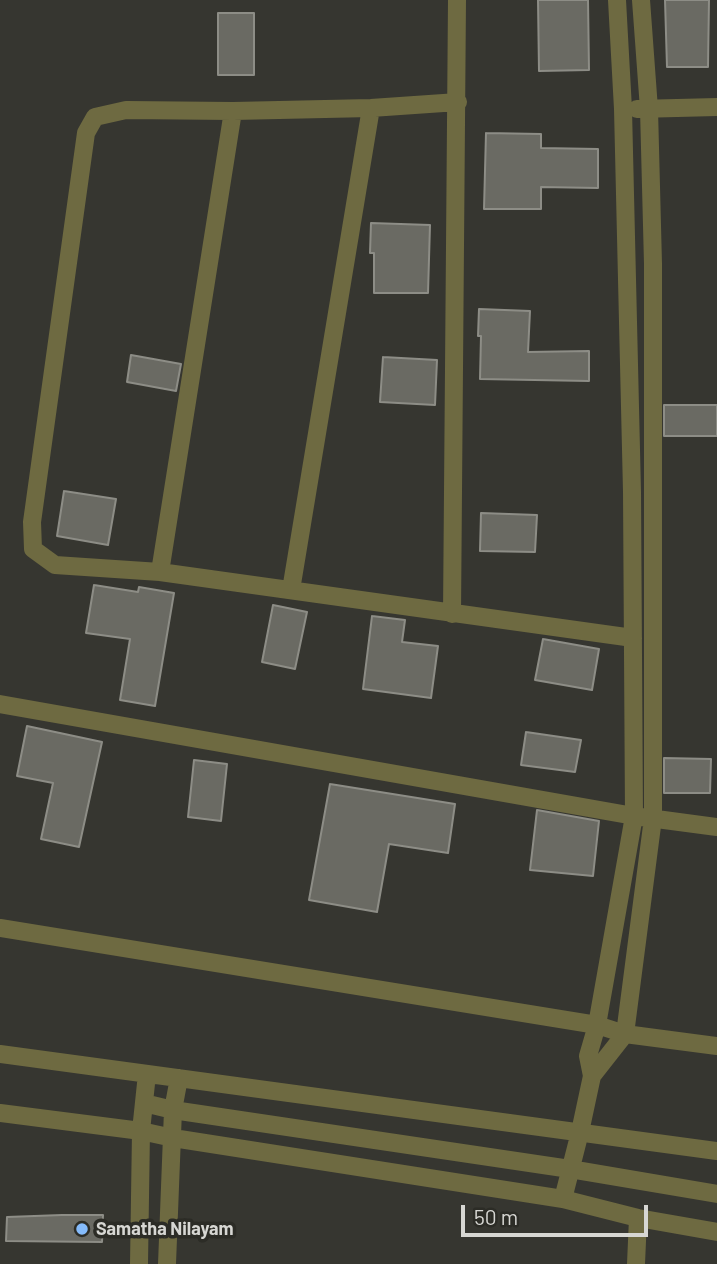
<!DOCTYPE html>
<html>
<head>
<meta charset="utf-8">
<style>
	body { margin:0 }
	#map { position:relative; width:717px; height:1264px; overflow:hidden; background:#363630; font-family:Barlow,sans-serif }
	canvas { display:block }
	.scale { position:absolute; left:461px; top:1205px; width:187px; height:32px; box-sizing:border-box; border:4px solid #d7d7d3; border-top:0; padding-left:9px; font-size:21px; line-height:24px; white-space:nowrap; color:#d7d7d3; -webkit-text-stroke:5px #2c2c26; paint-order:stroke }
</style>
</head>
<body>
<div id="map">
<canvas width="717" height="1264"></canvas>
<div class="scale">50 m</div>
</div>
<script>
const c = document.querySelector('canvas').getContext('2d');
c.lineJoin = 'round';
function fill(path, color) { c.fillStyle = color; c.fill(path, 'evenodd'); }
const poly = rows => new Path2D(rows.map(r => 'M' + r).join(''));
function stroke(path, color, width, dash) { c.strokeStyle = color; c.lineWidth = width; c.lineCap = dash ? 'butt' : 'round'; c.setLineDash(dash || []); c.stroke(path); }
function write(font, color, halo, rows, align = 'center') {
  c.font = font + ' Barlow,sans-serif'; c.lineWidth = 7; c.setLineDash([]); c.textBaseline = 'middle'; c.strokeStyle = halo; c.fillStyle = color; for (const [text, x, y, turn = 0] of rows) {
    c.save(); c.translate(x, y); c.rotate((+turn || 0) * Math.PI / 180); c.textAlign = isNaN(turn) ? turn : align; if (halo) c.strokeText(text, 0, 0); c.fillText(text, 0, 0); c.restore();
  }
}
const building = poly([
	[538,0,588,0,589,70,539,71,538,0],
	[665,0,709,0,708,67,667,67,665,0],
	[218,13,254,13,254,75,218,75,218,13],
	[486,133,541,134,541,148,598,149,598,188,541,187,541,209,484,209,486,133],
	[371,223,430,225,428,293,374,293,374,253,370,253,371,223],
	[479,309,530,311,528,352,589,351,589,381,480,379,481,336,478,336,479,309],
	[131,355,181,364,176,391,127,382,131,355],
	[383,357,437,360,435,405,380,402,383,357],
	[664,405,717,405,717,436,664,436,664,405],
	[64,491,116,499,108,545,57,536,64,491],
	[481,513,537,515,535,552,480,551,481,513],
	[94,585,138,592,139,587,174,593,155,706,120,700,130,639,86,633,94,585],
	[273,605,307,612,295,669,262,662,273,605],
	[372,616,405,620,402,642,438,646,431,698,363,689,372,616],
	[543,639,599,649,592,690,535,680,543,639],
	[27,726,102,742,79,847,41,839,53,783,17,776,27,726],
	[526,732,581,740,575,772,521,765,526,732],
	[664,758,711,759,710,793,664,793,664,758],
	[194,760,227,764,221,821,188,817,194,760],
	[330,784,455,804,448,853,389,844,377,912,309,900,330,784],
	[537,810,599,821,593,876,530,870,537,810],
	[62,1215,103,1215,102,1242,6,1241,7,1217,62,1215]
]);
const minor = poly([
	[458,102,371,108,233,111,126,110,95,117,86,133,32,522,33,549,55,565,160,572,633,638],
	[637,109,717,107],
	[160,572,233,111],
	[291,590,371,108],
	[452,614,457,0],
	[0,704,634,816,717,827],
	[0,928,597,1025,625,1034,717,1046],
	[0,1054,717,1151],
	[592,1076,625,1034,653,818,653,264,649,109,641,0],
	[144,1103,173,1110,570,1169,717,1194],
	[0,1113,141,1131,173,1138,563,1199,638,1218,717,1232],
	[563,1199,580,1132,592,1076,588,1056,597,1025,634,816,632,492,623,109,617,0],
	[139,1264,141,1131,147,1074],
	[167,1264,173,1110,179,1078],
	[636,1264,638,1218]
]);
const markers = [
	[82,1229,7,"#85bbfb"]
];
const poiNames = [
	["Samatha Nilayam",96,1229]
];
fill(building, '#6a6a63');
stroke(building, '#8d8d86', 2);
stroke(minor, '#6e6a41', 18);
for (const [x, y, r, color] of markers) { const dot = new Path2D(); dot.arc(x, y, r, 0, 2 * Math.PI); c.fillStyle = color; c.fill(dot); stroke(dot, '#2c2c26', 2.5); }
write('bold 18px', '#d7d7d3', '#2c2c26', poiNames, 'left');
</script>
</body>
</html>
